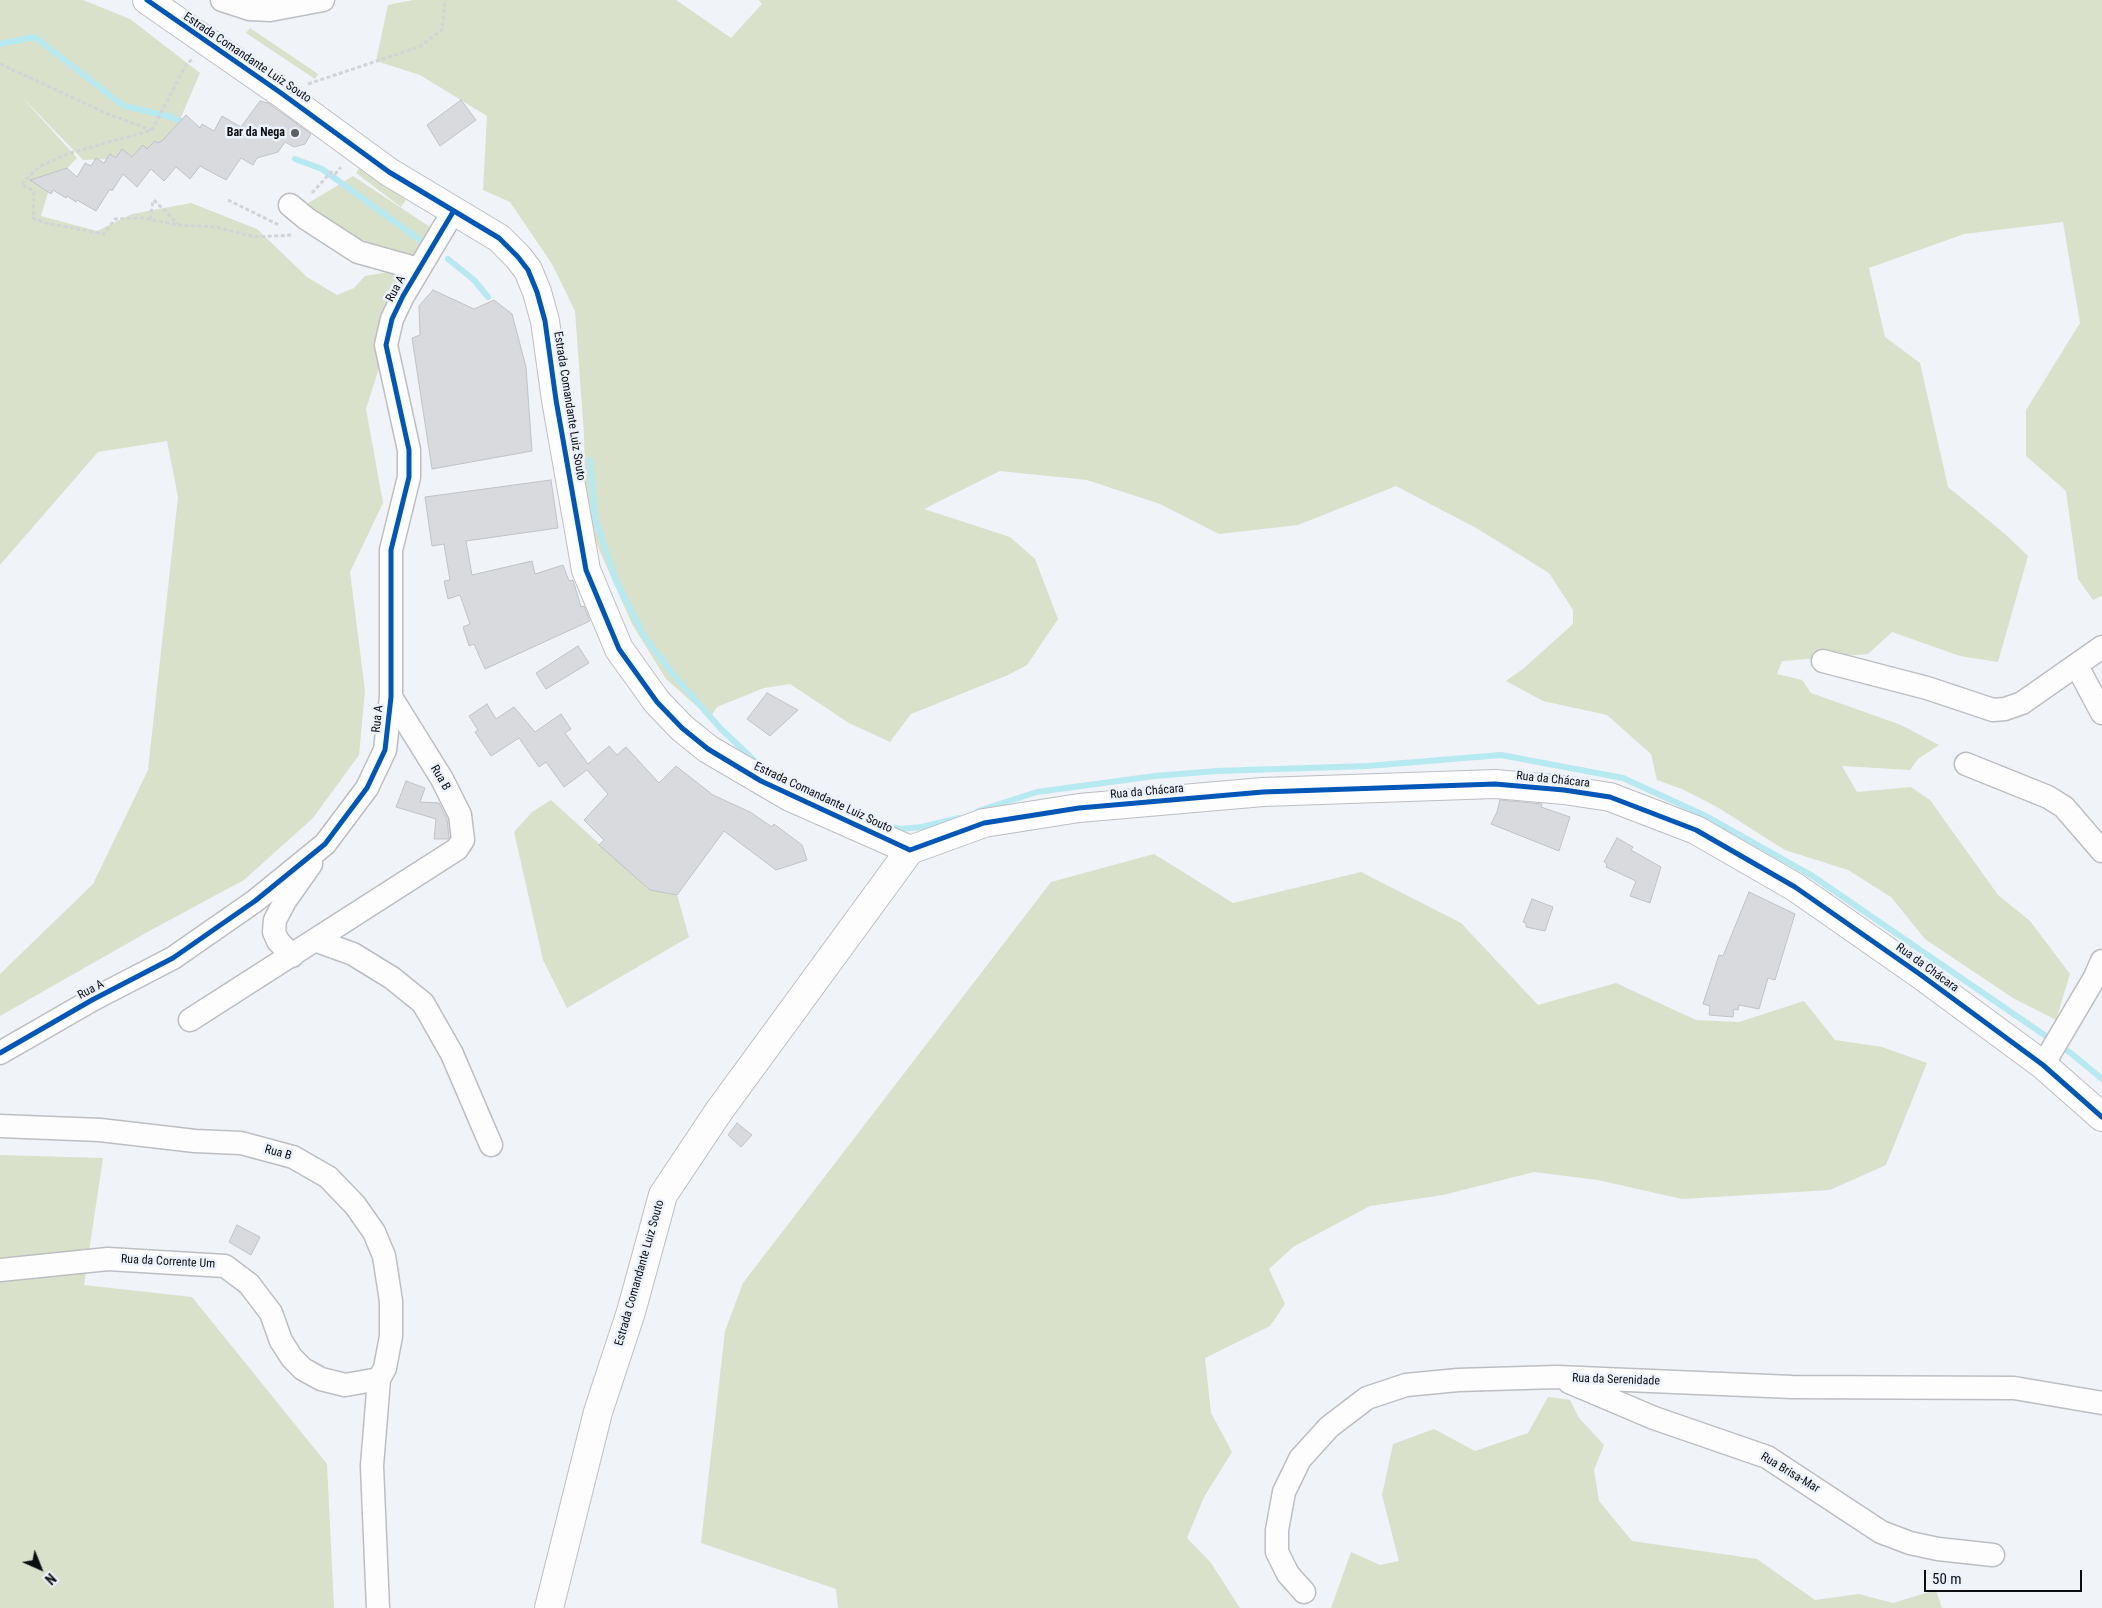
<!DOCTYPE html>
<html>
<head>
<meta charset="utf-8">
<style>
	body { margin:0 }
	#map { position:relative; width:2102px; height:1608px; overflow:hidden; background:#f0f3f8; font-family:"Roboto Condensed",sans-serif }
	canvas { display:block }
	.north { position:absolute; left:15px; top:1543px; width:50px; height:50px; -webkit-text-stroke:4px #ecf2fc; paint-order:stroke; rotate:136deg; font-size:14px; font-weight:700; line-height:20px; text-align:center; color:#0c0e12 }
	.north::after { content:''; display:block; margin:auto; width:18px; height:22px; background:#0c0e12; clip-path:polygon(50% 0,100% 100%,50% 72%,0 100%) }
	.scale { position:absolute; left:1924px; top:1570px; width:158px; height:22px; box-sizing:border-box; border:2px solid #0c0e12; border-top:0; padding-left:6px; font-size:15px; line-height:18px; white-space:nowrap; color:#0c0e12; -webkit-text-stroke:4px #ecf2fc; paint-order:stroke }
</style>
</head>
<body>
<div id="map">
<canvas width="2102" height="1608"></canvas>
<div class="north">N</div>
<div class="scale">50 m</div>
</div>
<script>
const c = document.querySelector('canvas').getContext('2d');
c.lineJoin = 'round';
function fill(path, color) { c.fillStyle = color; c.fill(path, 'evenodd'); }
const poly = rows => new Path2D(rows.map(r => 'M' + r).join(''));
function stroke(path, color, width, dash) { c.strokeStyle = color; c.lineWidth = width; c.lineCap = dash ? 'butt' : 'round'; c.setLineDash(dash || []); c.stroke(path); }
function write(font, color, halo, rows, align = 'center') {
  c.font = font + ' "Roboto Condensed",sans-serif'; c.lineWidth = 5; c.setLineDash([]); c.textBaseline = 'middle'; c.strokeStyle = halo; c.fillStyle = color; for (const [text, x, y, turn = 0] of rows) {
    c.save(); c.translate(x, y); c.rotate((+turn || 0) * Math.PI / 180); c.textAlign = isNaN(turn) ? turn : align; if (halo) c.strokeText(text, 0, 0); c.fillText(text, 0, 0); c.restore();
  }
}
const green = poly([
	[0,0,83,0,130,19,200,73,164,157,83,160,21,96,77,158,50,186,41,216,97,231,132,214,191,203,257,229,307,277,337,295,354,288,365,276,389,272,409,273,366,409,383,503,350,572,365,691,359,755,313,818,244,880,151,930,0,1016,0,974,93,884,148,770,178,497,167,441,98,452,0,565],
	[413,0,676,0,731,38,762,4,759,0,2102,0,2102,596,2093,600,2078,579,2066,491,2026,456,2026,410,2080,323,2063,222,1964,234,1869,268,1885,337,1920,363,1948,487,2005,534,2028,556,1998,662,1960,656,1892,632,1868,654,1782,661,1777,674,1802,680,1811,693,1901,725,1939,745,1918,759,1910,770,1842,766,1857,792,1911,787,1930,800,1998,895,2030,921,2070,974,2056,1020,2013,998,1925,939,1891,897,1848,870,1785,850,1717,807,1682,789,1657,780,1651,754,1607,715,1543,701,1506,681,1524,668,1573,624,1573,610,1549,573,1478,529,1396,486,1298,525,1219,534,1160,504,1087,480,1000,471,924,509,1010,537,1035,559,1058,619,1027,665,1008,675,911,714,890,742,849,723,790,684,764,688,717,707,710,718,666,679,632,624,586,520,584,434,575,311,552,264,510,202,483,190,487,116,420,75,376,61,388,5],
	[250,28,318,74,315,79,246,33],
	[361,166,406,200,401,207,356,173],
	[353,176,433,229,417,256,387,249,360,239,305,205],
	[551,800,650,890,677,895,689,937,567,1008,543,960,514,832,532,812],
	[1154,854,1233,903,1361,872,1461,923,1538,1005,1616,983,1696,1020,1739,1022,1804,1001,1835,1040,1882,1047,1927,1063,1886,1165,1830,1190,1682,1199,1598,1180,1534,1172,1443,1195,1370,1206,1293,1247,1269,1269,1285,1304,1270,1326,1205,1358,1211,1413,1232,1452,1204,1497,1187,1538,1211,1563,1240,1608,838,1608,836,1589,701,1543,725,1331,743,1283,1051,882],
	[0,1155,103,1158,84,1285,192,1297,327,1464,334,1608,0,1608],
	[1548,1397,1570,1400,1579,1418,1604,1445,1594,1470,1599,1501,1632,1541,1757,1559,1815,1600,1859,1594,1893,1603,1936,1590,1942,1608,1331,1608,1351,1552,1380,1565,1399,1561,1382,1495,1393,1444,1434,1429,1475,1451,1528,1433]
]);
const stream = poly([
	[0,44,35,37,124,106,168,116,189,124],
	[295,159,322,169,427,245],
	[448,259,474,280,488,297],
	[590,460,595,518,617,583,646,639,677,679,721,729,759,765],
	[978,811,1037,792,1155,776,1217,771,1367,766,1501,755,1623,778,1708,817,1811,875,2072,1054,2102,1079],
	[886,826,900,829,922,827,959,818]
]);
const building = poly([
	[461,100,476,120,440,146,427,125,461,100],
	[260,101,268,103,311,134,305,144,294,147,285,142,278,152,257,158,253,165,241,158,226,180,200,166,190,179,176,167,164,181,151,169,137,187,123,174,112,191,110,189,96,211,77,200,76,202,67,196,66,198,53,190,51,194,30,180,67,168,77,177,85,163,91,166,96,158,104,163,110,154,116,158,122,149,132,157,143,145,147,149,155,141,158,143,163,140,186,115,200,128,202,124,214,131,222,116,241,127,260,101],
	[433,290,474,309,494,300,512,314,526,367,532,451,432,469,412,338,420,335,419,306,433,290],
	[551,480,558,528,466,541,472,575,532,561,535,574,563,565,569,581,573,580,581,607,584,606,590,621,485,669,474,644,469,646,463,627,470,624,460,595,448,599,444,581,450,580,444,544,432,546,425,497,551,480],
	[578,646,589,663,546,689,536,673,578,646],
	[767,693,798,710,770,736,747,719,767,693],
	[487,704,496,719,514,707,535,732,561,714,571,729,565,733,588,764,609,746,617,755,626,747,659,783,676,766,713,795,750,812,772,827,774,824,802,845,807,860,776,870,724,831,677,895,650,890,599,845,604,840,584,820,608,794,587,770,564,787,546,762,539,767,519,738,491,756,475,732,478,730,469,716,487,704],
	[406,781,425,788,420,802,439,803,447,819,449,837,448,839,434,839,436,819,396,807,406,781],
	[1500,800,1542,804,1541,807,1570,817,1559,851,1491,824,1497,812,1500,800],
	[1617,838,1633,847,1631,850,1661,867,1650,903,1630,896,1636,881,1606,867,1607,864,1604,862,1617,838],
	[1749,892,1795,914,1775,980,1768,978,1759,1009,1739,1005,1738,1010,1734,1009,1733,1017,1709,1015,1710,1006,1703,1004,1719,955,1723,956,1749,892],
	[1532,899,1553,907,1545,931,1526,927,1526,923,1523,922,1532,899],
	[737,1123,752,1135,741,1147,728,1135,737,1123],
	[237,1225,260,1237,251,1255,229,1242,237,1225]
]);
const path = poly([
	[192,60,187,63,152,130,67,154,39,167,21,184,34,191,33,218,46,223,104,234,115,219,143,218,178,225,216,227,254,237,293,235],
	[0,64,108,114,151,130],
	[308,84,419,47,442,30,445,0],
	[312,193,331,172,335,174,341,167],
	[154,200,178,224],
	[228,200,279,225],
	[150,219,153,201]
]);
const street = poly([
	[222,0,250,9,270,10,323,0],
	[290,205,307,219,358,252,408,266,417,272],
	[1823,661,1927,688,1993,710,2005,709,2022,703,2102,647],
	[2077,666,2102,713],
	[1966,764,2048,797,2064,807,2102,851],
	[317,941,353,954,392,978,423,1003,452,1054,491,1145],
	[292,956,278,941,274,932,275,920,285,901,311,864],
	[190,1020,457,849,463,840,460,815,442,779,391,697],
	[0,1053,92,1000,173,958,255,901,325,844,367,788,385,750,391,697,391,550,409,477,409,450,386,345,392,319,403,296,453,212],
	[2043,1065,2095,977,2102,961],
	[0,1126,100,1130,195,1141,241,1143,293,1157,328,1177,355,1205,374,1232,384,1256,391,1301,391,1336,385,1368,379,1379],
	[0,1270,108,1259,225,1266,249,1284,271,1313,281,1341,292,1358,303,1369,321,1379,345,1385,379,1379,372,1466,378,1608],
	[1569,1382,1654,1418,1767,1457,1881,1532,1910,1543,1938,1549,1993,1555],
	[1304,1592,1288,1574,1277,1552,1277,1530,1284,1492,1300,1459,1329,1427,1367,1398,1406,1385,1458,1380,1557,1377,1792,1387,2014,1388,2102,1403]
]);
const secondary = poly([
	[147,0,281,93,389,172,499,238,518,257,528,270,537,292,545,321,556,400,586,570,619,649,657,702,682,728,708,749,790,797,910,850],
	[910,850,984,823,1079,808,1263,792,1495,784,1564,790,1610,797,1696,830,1795,887,1921,975,2043,1065,2102,1117],
	[549,1608,598,1412,631,1312,663,1195,719,1111,910,850]
]);
const cycleway = poly([
	[147,0,281,93,389,172,499,238,518,257,528,270,537,292,545,321,556,400,586,570,619,649,657,702,682,728,708,749,761,781,910,850,984,823,1079,808,1263,792,1495,784,1564,790,1610,797,1696,830,1795,887,1921,975,2043,1065,2102,1117],
	[0,1053,92,1000,173,958,255,901,325,844,367,788,385,750,391,697,391,550,409,477,409,450,386,345,392,319,403,296,453,212]
]);
const markers = [
	[295,133,5,"#5c5e62"]
];
const streetNames = [
	["Estrada Comandante Luiz Souto",247,58,34],
	["Rua A",396,289,-62],
	["Estrada Comandante Luiz Souto",569,406,81],
	["Rua A",378,719,-84],
	["Rua B",440,778,60],
	["Rua da Chácara",1553,780,6],
	["Rua da Chácara",1147,792,-5],
	["Estrada Comandante Luiz Souto",823,798,25],
	["Rua da Chácara",1927,968,36],
	["Rua A",91,990,-28],
	["Rua B",278,1153,16],
	["Rua da Corrente Um",168,1262,3],
	["Estrada Comandante Luiz Souto",640,1273,-74],
	["Rua da Serenidade",1616,1380,2],
	["Rua Brisa-Mar",1790,1473,31]
];
const poiNames = [
	["Bar da Nega",285,133]
];
fill(green, '#d9e1ca');
stroke(stream, '#b7e9f0', 6);
fill(building, '#d8dade');
stroke(building, '#c0c3c6', 1);
stroke(street, '#bcbec2', 25);
stroke(secondary, '#bcbec2', 30);
stroke(path, '#d3d4d6', 3, [4, 2.5]);
stroke(street, '#fdfdfe', 22);
stroke(secondary, '#fdfdfe', 28);
stroke(cycleway, '#0057b8', 5);
for (const [x, y, r, color] of markers) { const dot = new Path2D(); dot.arc(x, y, r, 0, 2 * Math.PI); c.fillStyle = color; c.fill(dot); stroke(dot, '#ecf2fc', 2); }
write('12px', '#0c0e12', '#ecf2fc', streetNames);
write('bold 12px', '#0c0e12', '#ecf2fc', poiNames, 'right');
</script>
</body>
</html>
